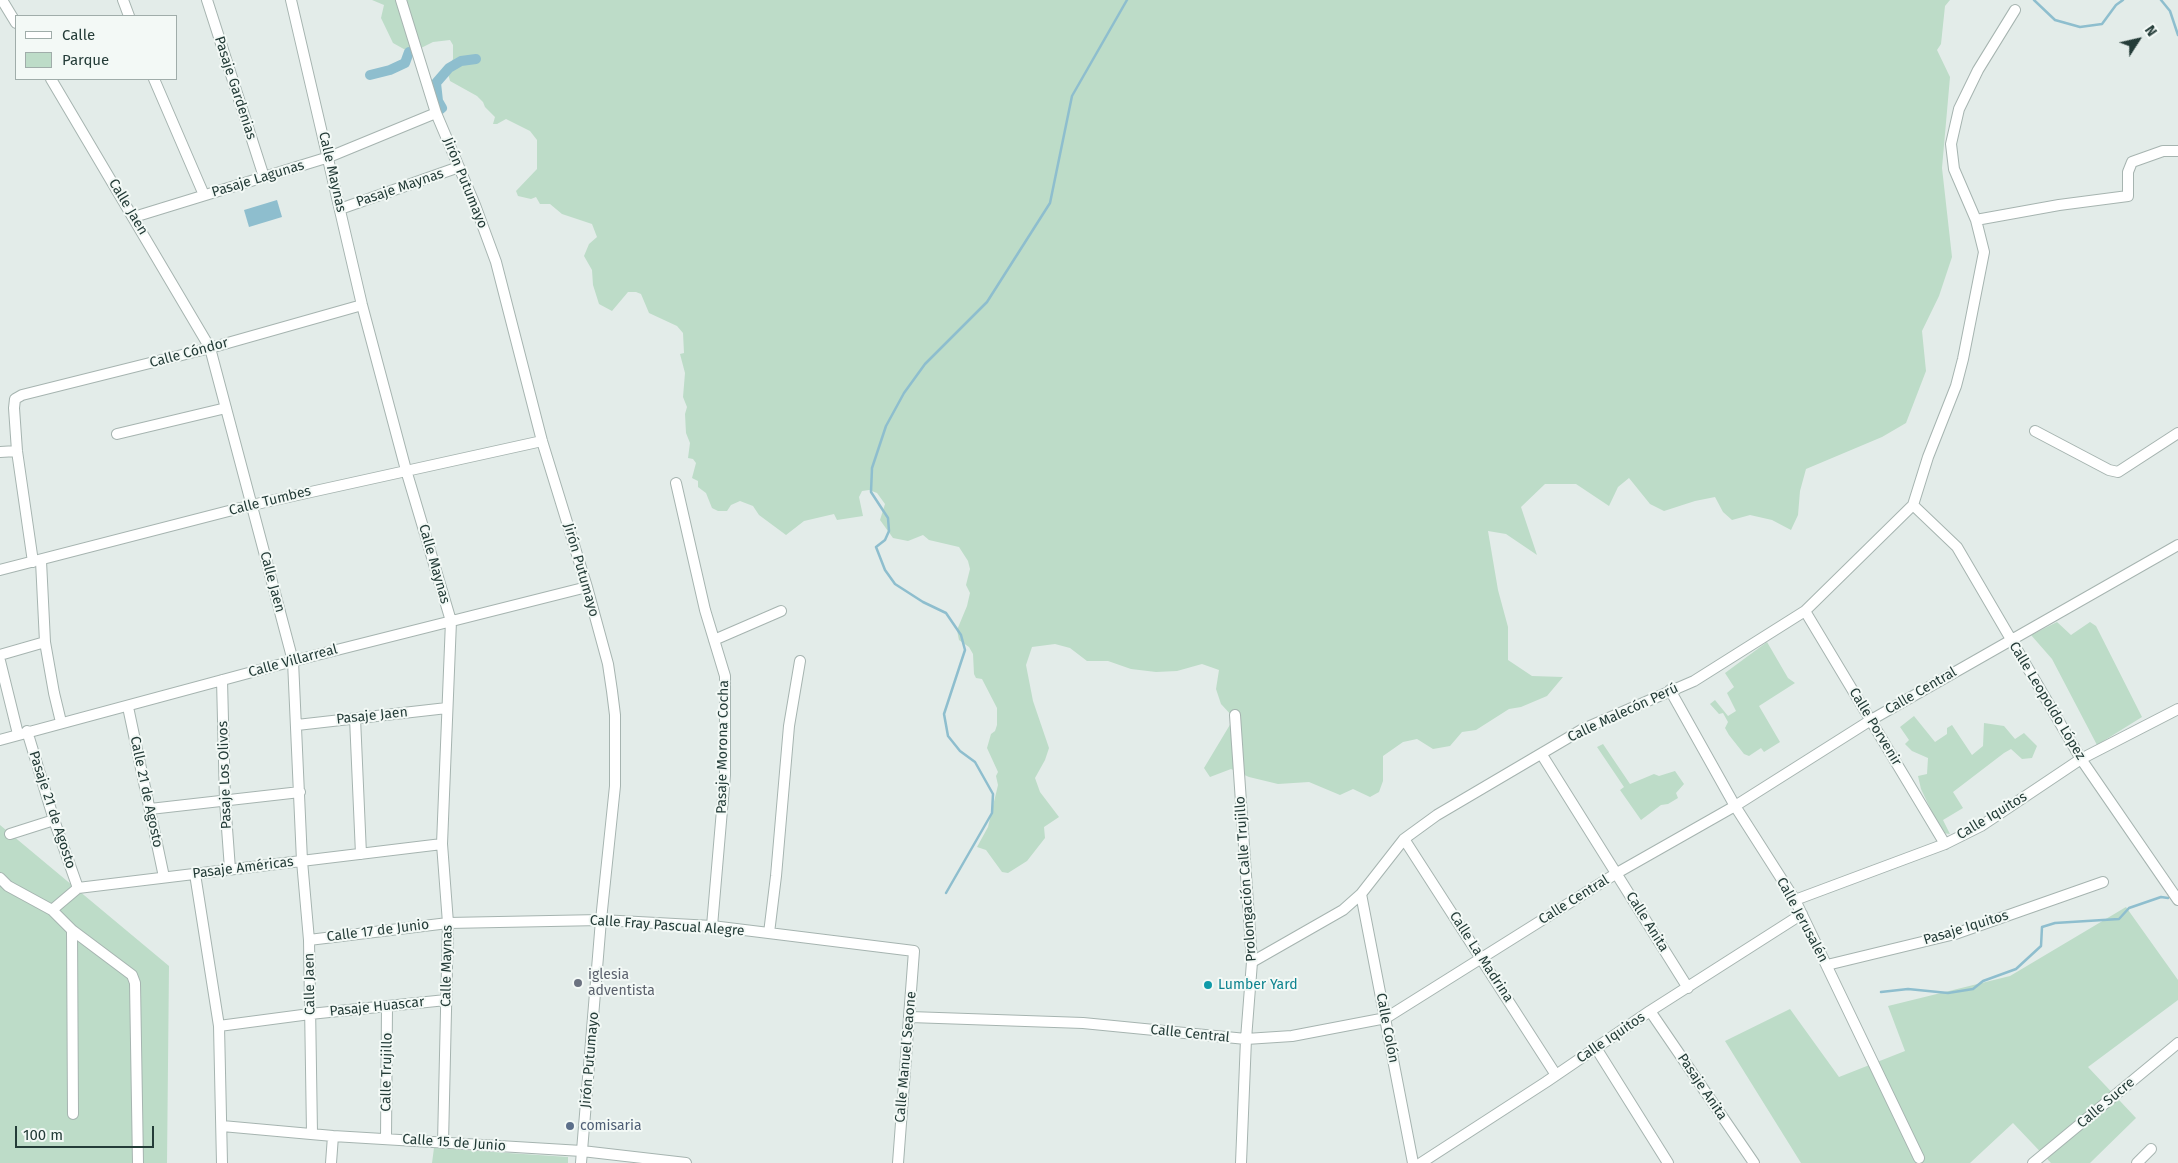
<!DOCTYPE html>
<html>
<head>
<meta charset="utf-8">
<style>
	body { margin:0 }
	#map { position:relative; width:2178px; height:1163px; overflow:hidden; background:#e3ece9; font-family:"Fira Sans",sans-serif }
	canvas { display:block }
	.legend { position:absolute; left:15px; top:15px; width:162px; height:65px; box-sizing:border-box; background:#f3f9f6; border:1px solid #a0adaa; margin:0; padding:6px 9px; list-style:none; font-size:15px; color:#243c38 }
	.legend li { display:flex; align-items:center; gap:10px; height:25px }
	.legend b { width:25px; border:1px solid #a0adaa }
	.north { position:absolute; left:2113px; top:15px; width:50px; height:50px; -webkit-text-stroke:4px #f3f9f6; paint-order:stroke; rotate:55deg; font-size:14px; font-weight:700; line-height:20px; text-align:center; color:#243c38 }
	.north::after { content:''; display:block; margin:auto; width:18px; height:22px; background:#243c38; clip-path:polygon(50% 0,100% 100%,50% 72%,0 100%) }
	.scale { position:absolute; left:15px; top:1126px; width:139px; height:22px; box-sizing:border-box; border:2px solid #243c38; border-top:0; padding-left:6px; font-size:15px; line-height:18px; white-space:nowrap; color:#243c38; -webkit-text-stroke:4px #f3f9f6; paint-order:stroke }
</style>
</head>
<body>
<div id="map">
<canvas width="2178" height="1163"></canvas>
<ul class="legend">
<li><b style="height:6px;background:#fff"></b>Calle</li>
<li><b style="height:14px;background:#bddcc8"></b>Parque</li>
</ul>
<div class="north">N</div>
<div class="scale">100 m</div>
</div>
<script>
const c = document.querySelector('canvas').getContext('2d');
c.lineJoin = 'round';
function fill(path, color) { c.fillStyle = color; c.fill(path, 'evenodd'); }
const poly = rows => new Path2D(rows.map(r => 'M' + r).join(''));
function stroke(path, color, width, dash) { c.strokeStyle = color; c.lineWidth = width; c.lineCap = dash ? 'butt' : 'round'; c.setLineDash(dash || []); c.stroke(path); }
function write(font, color, halo, rows, align = 'center') {
  c.font = font + ' "Fira Sans",sans-serif'; c.lineWidth = 4; c.setLineDash([]); c.textBaseline = 'middle'; c.strokeStyle = halo; c.fillStyle = color; for (const [text, x, y, turn = 0] of rows) {
    c.save(); c.translate(x, y); c.rotate((+turn || 0) * Math.PI / 180); c.textAlign = isNaN(turn) ? turn : align; if (halo) c.strokeText(text, 0, 0); c.fillText(text, 0, 0); c.restore();
  }
}
const green = poly([
	[372,0,1950,0,1945,6,1941,44,1937,50,1950,77,1942,168,1952,257,1939,296,1922,331,1926,371,1906,423,1882,437,1806,469,1800,491,1798,515,1791,530,1772,520,1750,515,1732,520,1723,512,1715,497,1695,501,1664,511,1650,504,1629,478,1618,487,1609,506,1576,484,1545,484,1521,507,1537,555,1506,534,1488,531,1498,590,1508,627,1508,660,1532,676,1563,677,1547,696,1521,707,1509,709,1476,730,1462,732,1450,746,1433,749,1417,739,1403,742,1383,756,1383,781,1379,792,1370,797,1353,789,1340,795,1309,782,1278,784,1249,777,1231,769,1210,777,1204,768,1234,718,1221,704,1216,689,1219,670,1202,664,1177,671,1156,672,1131,669,1108,661,1087,661,1070,648,1055,644,1032,647,1026,665,1033,701,1049,748,1045,760,1035,778,1040,792,1059,817,1044,827,1045,838,1027,861,1008,873,1002,872,986,850,977,847,988,827,998,785,996,776,998,772,987,748,991,734,995,731,997,725,997,708,982,679,976,678,974,674,973,654,969,647,959,640,957,630,967,606,970,593,966,585,970,569,968,561,959,547,929,540,923,535,908,541,893,538,880,520,885,504,877,493,869,490,862,491,859,497,863,516,837,520,834,514,804,521,786,535,759,515,753,506,740,501,731,505,727,511,718,511,712,508,706,493,698,487,698,481,692,478,696,463,693,459,688,458,690,443,686,433,685,414,687,407,683,397,685,373,680,354,684,353,683,333,677,326,649,313,641,294,636,292,628,292,612,311,599,304,593,285,592,270,584,256,589,244,597,237,592,224,562,214,550,204,540,204,536,197,531,199,518,196,516,191,537,169,537,140,530,131,506,119,497,124,493,124,495,117,485,107,483,102,477,96,450,81,447,70,453,59,453,45,450,40,433,42,411,53,393,43,381,18,384,5],
	[2057,622,2071,635,2090,622,2096,626,2142,717,2097,745,2052,659,2031,635],
	[1767,642,1788,678,1795,683,1759,706,1780,742,1764,752,1761,748,1749,756,1744,754,1729,735,1725,728,1728,722,1723,713,1719,714,1710,704,1715,700,1728,716,1736,711,1727,693,1734,687,1725,673],
	[1914,716,1935,742,1947,734,1947,728,1952,725,1972,755,1983,746,1984,723,2004,726,2015,739,2024,733,2037,746,2032,758,2022,759,2011,749,2004,753,1953,792,1963,808,1943,820,1950,834,1942,833,1921,789,1918,776,1927,774,1928,758,1912,751,1905,744,1909,740,1900,727],
	[1603,744,1630,784,1654,774,1659,776,1675,771,1684,784,1676,793,1678,798,1668,804,1661,805,1641,820,1620,790,1624,787,1597,747],
	[0,825,169,966,167,1163,0,1163],
	[2126,907,2178,980,2178,1000,2088,1067,2136,1118,2090,1163,2051,1163,2013,1123,1970,1163,1801,1163,1725,1041,1790,1009,1839,1077,1905,1051,1888,1006,2010,976],
	[434,1148,568,1157,568,1163,432,1163]
]);
const water = poly([
	[277,200,282,217,249,227,244,210]
]);
const stream = poly([
	[2034,0,2055,20,2080,27,2102,24,2116,5,2123,0],
	[2161,0,2170,11,2178,35],
	[946,893,992,813,993,794,975,762,960,751,948,736,944,714,965,650,961,635,946,613,923,602,895,584,885,570,876,547,885,540,889,531,888,518,871,492,872,468,886,426,904,393,925,364,987,302,1050,203,1072,96,1127,0],
	[1881,992,1908,989,1948,993,1973,989,1983,981,2016,969,2041,946,2042,927,2055,923,2119,919,2129,908,2161,897,2168,898]
]);
const canal = poly([
	[370,75,390,70,405,63,409,52],
	[436,113,442,108,438,101,436,83,449,68,461,61,476,59]
]);
const minor = poly([
	[2,0,16,23],
	[123,0,129,16],
	[207,0,264,177],
	[291,0,362,305,406,470,451,621,442,844,448,923,443,1143],
	[401,0,436,113,475,205,496,262,542,441,587,587,608,664,612,691,615,715,615,786,601,920,581,1163],
	[51,79,210,348,293,661,302,861,309,940,312,1133],
	[154,79,204,195],
	[340,209,459,167],
	[134,217,329,157,436,113],
	[1976,220,2059,205,2128,196,2128,172,2132,162,2163,151,2178,151],
	[2035,431,2109,470,2118,472,2178,433],
	[117,434,226,408],
	[0,452,17,451],
	[676,483,705,610,725,676,725,775,712,926],
	[1913,505,1957,547,2081,759,2178,900],
	[41,561,45,642,54,693,61,722],
	[33,562,17,451,14,408,15,399,22,395,210,348,362,305],
	[0,570,252,505,542,441],
	[1805,611,1945,844],
	[714,640,781,611],
	[0,655,45,642],
	[0,661,18,734],
	[222,680,225,801,230,869],
	[1670,690,1735,806,1795,900,1919,1158],
	[128,707,164,877],
	[1235,715,1252,962,1246,1039,1241,1163],
	[355,718,361,854],
	[297,725,447,708],
	[27,731,54,820,78,888],
	[0,740,293,661,587,587],
	[1542,755,1688,988],
	[150,809,300,792],
	[10,834,54,820],
	[1404,839,1556,1075],
	[195,874,219,1026,222,1163],
	[0,878,8,886,52,910,72,930,132,975,135,983,138,1163],
	[1361,894,1413,1163],
	[1795,900,1945,844,1981,826,2081,759,2178,709],
	[52,910,78,888,442,844],
	[72,930,73,1114],
	[769,933,776,876,789,726,800,661],
	[309,940,448,923,601,920,712,926,914,951,898,1163],
	[1252,962,1343,910,1361,894,1404,839,1437,815,1583,729,1694,681,1805,611,1913,505,1928,457,1956,386,1963,359,1984,252,1976,220,1954,169,1951,144,1959,109,1978,70,2015,10],
	[1827,965,1955,934,2103,882],
	[1650,1011,1754,1163],
	[910,1017,1083,1023,1246,1039,1292,1036,1386,1018,1617,873,1735,806,1871,720,2178,545],
	[219,1026,310,1014,446,1000],
	[1596,1048,1668,1163],
	[222,1126,333,1136,582,1151,686,1163],
	[386,1139,387,1006],
	[331,1163,333,1136],
	[1421,1163,1546,1082,1650,1011,1802,914],
	[2033,1163,2178,1043],
	[2137,1163,2151,1149]
]);
const markers = [
	[578,983,5,"#6b7280"],
	[1208,985,5,"#0f9aa8"],
	[570,1126,5,"#5c6f8a"]
];
const streetNames = [
	["Pasaje Gardenias",235,88,72],
	["Calle Maynas",332,172,77],
	["Pasaje Lagunas",258,179,-17],
	["Jirón Putumayo",465,183,68],
	["Pasaje Maynas",400,188,-19],
	["Calle Jaen",128,207,59],
	["Calle Cóndor",189,353,-15],
	["Calle Tumbes",270,501,-14],
	["Calle Maynas",434,564,74],
	["Jirón Putumayo",581,570,74],
	["Calle Jaen",272,582,75],
	["Calle Villarreal",293,661,-15],
	["Calle Central",1921,691,-30],
	["Calle Leopoldo López",2047,701,59],
	["Calle Malecón Perú",1623,713,-25],
	["Pasaje Jaen",372,716,-6],
	["Calle Porvenir",1875,727,59],
	["Pasaje Morona Cocha",723,747,-89],
	["Pasaje Los Olivos",225,775,-92],
	["Calle 21 de Agosto",146,792,78],
	["Pasaje 21 de Agosto",52,810,72],
	["Calle Iquitos",1992,816,-31],
	["Pasaje Américas",243,868,-7],
	["Prolongación Calle Trujillo",1246,879,-94],
	["Calle Central",1574,900,-32],
	["Calle Jerusalén",1802,920,62],
	["Calle Anita",1647,922,58],
	["Calle Fray Pascual Alegre",667,926,4],
	["Pasaje Iquitos",1966,928,-17],
	["Calle 17 de Junio",378,931,-7],
	["Calle La Madrina",1481,957,57],
	["Calle Maynas",447,966,-89],
	["Calle Jaen",310,984,-91],
	["Pasaje Huascar",377,1007,-6],
	["Calle Colón",1387,1028,79],
	["Calle Central",1190,1034,6],
	["Calle Iquitos",1611,1038,-34],
	["Calle Manuel Seaone",906,1057,-85],
	["Jirón Putumayo",590,1060,-85],
	["Calle Trujillo",387,1072,-89],
	["Pasaje Anita",1702,1087,56],
	["Calle Sucre",2106,1103,-40],
	["Calle 15 de Junio",454,1143,4]
];
const worshipNames = [
	["iglesia",588,975],
	["adventista",588,991]
];
const cultureNames = [
	["Lumber Yard",1218,985]
];
const serviceNames = [
	["comisaria",580,1126]
];
fill(green, '#bddcc8');
fill(water, '#8ebece');
stroke(stream, '#8ebece', 2.5);
stroke(canal, '#8ebece', 10);
stroke(minor, '#a6b4b0', 12);
stroke(minor, '#fff', 10);
for (const [x, y, r, color] of markers) { const dot = new Path2D(); dot.arc(x, y, r, 0, 2 * Math.PI); c.fillStyle = color; c.fill(dot); stroke(dot, '#f3f9f6', 2); }
write('14px', '#243c38', '#f3f9f6', streetNames);
write('14px', '#5b616d', '#f3f9f6', worshipNames, 'left');
write('14px', '#0d838f', '#f3f9f6', cultureNames, 'left');
write('14px', '#4e5e75', '#f3f9f6', serviceNames, 'left');
</script>
</body>
</html>
